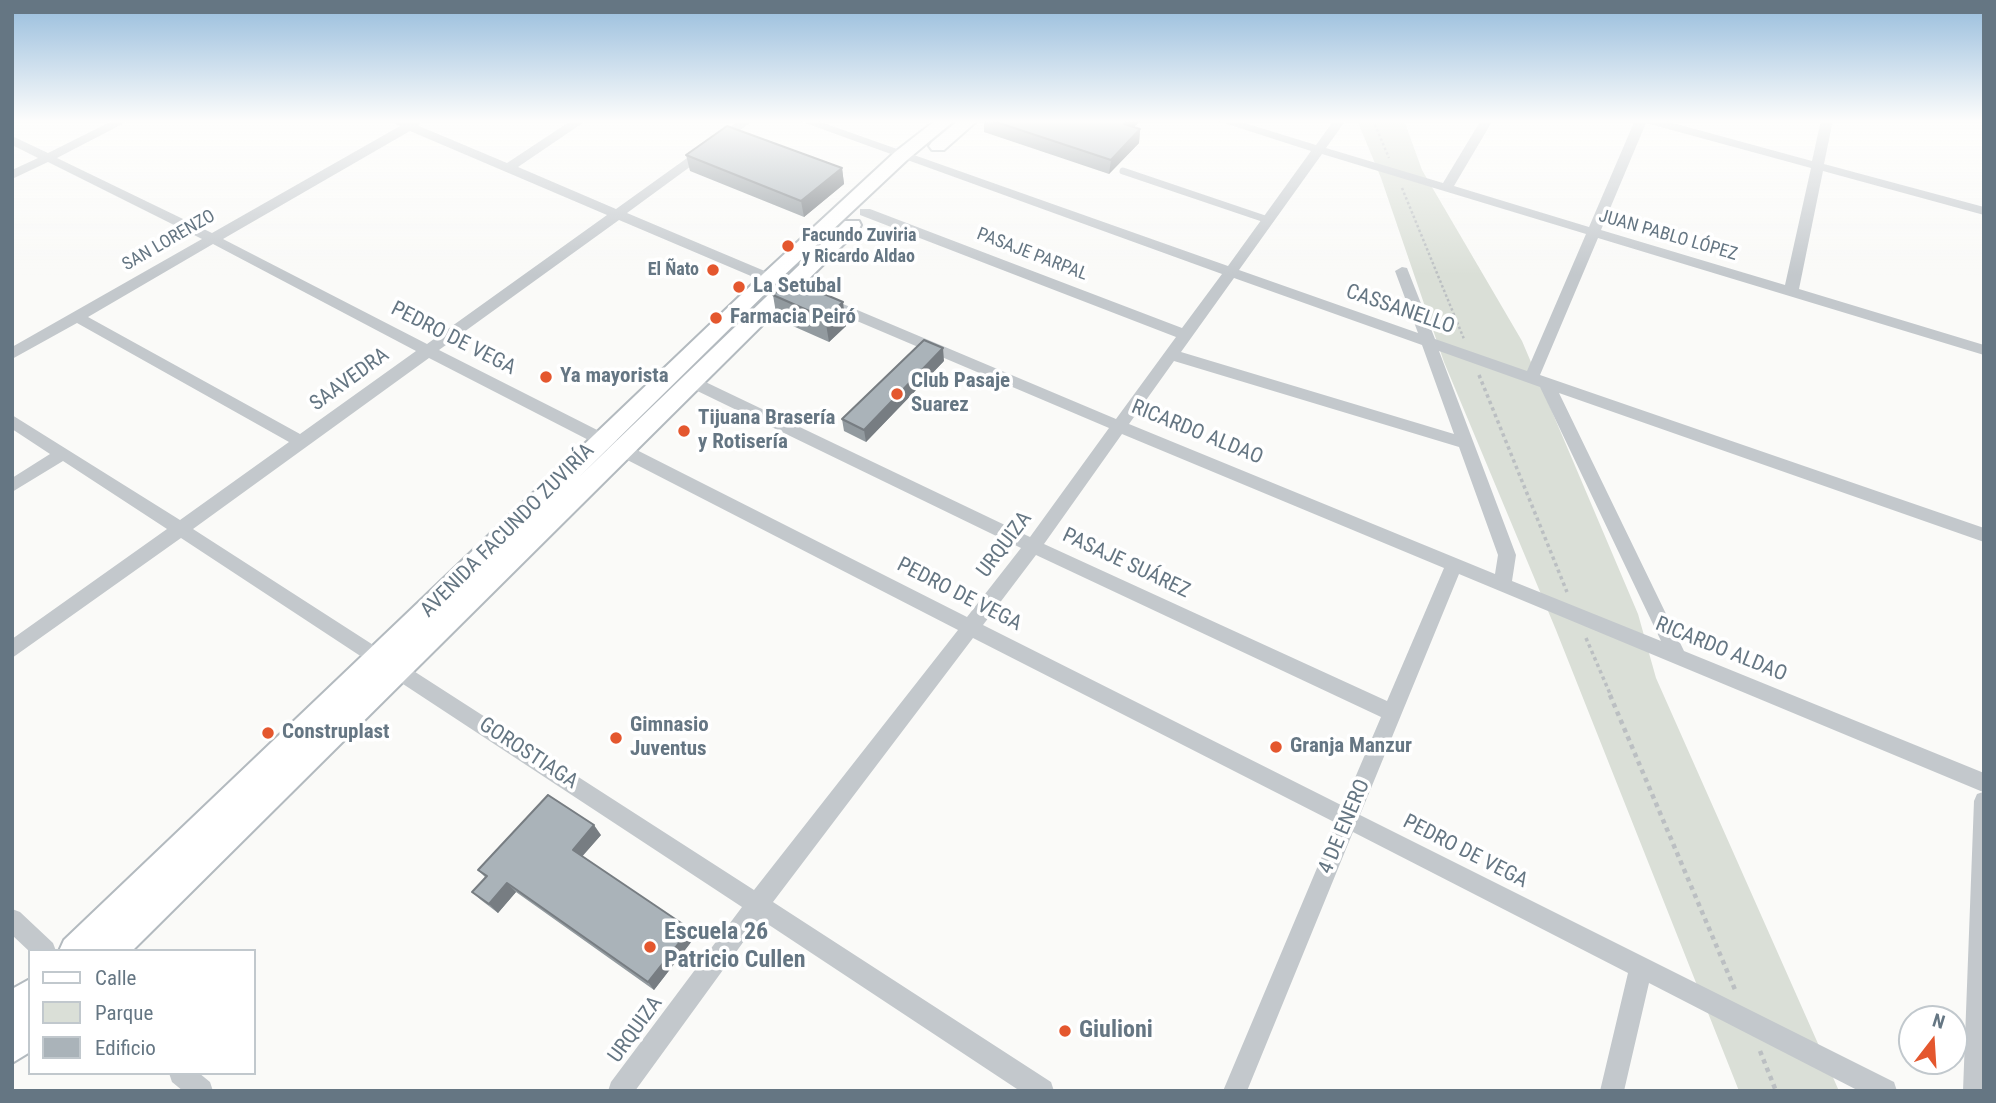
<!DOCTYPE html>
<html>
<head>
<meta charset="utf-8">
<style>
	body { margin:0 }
	#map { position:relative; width:1996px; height:1103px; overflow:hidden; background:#fafaf8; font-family:"Roboto Condensed",sans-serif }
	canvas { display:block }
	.frame { position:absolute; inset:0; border:14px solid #657683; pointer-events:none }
	.legend { position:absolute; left:28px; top:949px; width:228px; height:126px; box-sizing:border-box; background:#fff; border:2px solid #c1c8cd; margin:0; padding:9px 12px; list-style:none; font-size:21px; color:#657683 }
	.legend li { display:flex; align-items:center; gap:14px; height:35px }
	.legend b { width:35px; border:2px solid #c1c8cd }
	.north { position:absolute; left:1898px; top:1005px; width:70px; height:70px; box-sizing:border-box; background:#fff; border:2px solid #c1c8cd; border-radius:50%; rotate:17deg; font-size:19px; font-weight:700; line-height:28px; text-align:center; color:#657683 }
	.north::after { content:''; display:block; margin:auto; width:24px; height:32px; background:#e4572e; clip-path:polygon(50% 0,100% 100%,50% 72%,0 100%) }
</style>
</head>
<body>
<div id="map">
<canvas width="1996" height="1103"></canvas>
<div class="frame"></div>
<ul class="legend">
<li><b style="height:9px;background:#fff"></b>Calle</li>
<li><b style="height:19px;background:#dadfd7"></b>Parque</li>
<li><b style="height:19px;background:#aab3b9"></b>Edificio</li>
</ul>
<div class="north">N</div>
</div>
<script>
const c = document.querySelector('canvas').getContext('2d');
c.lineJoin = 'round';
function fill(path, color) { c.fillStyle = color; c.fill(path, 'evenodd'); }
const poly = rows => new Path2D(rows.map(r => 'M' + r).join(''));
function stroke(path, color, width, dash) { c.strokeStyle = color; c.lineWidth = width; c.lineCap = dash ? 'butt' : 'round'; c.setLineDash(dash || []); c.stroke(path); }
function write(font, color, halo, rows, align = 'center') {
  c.font = font + ' "Roboto Condensed",sans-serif'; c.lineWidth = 7; c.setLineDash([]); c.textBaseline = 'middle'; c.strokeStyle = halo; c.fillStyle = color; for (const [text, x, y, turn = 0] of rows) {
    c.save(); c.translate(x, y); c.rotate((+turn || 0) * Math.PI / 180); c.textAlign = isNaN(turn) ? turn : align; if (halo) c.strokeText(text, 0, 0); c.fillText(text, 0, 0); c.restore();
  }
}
const green = poly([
	[1357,120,1404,120,1422,170,1522,341,1638,614,1656,678,1839,1091,1739,1091,1556,630,1444,362,1381,178]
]);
const pathFar2 = poly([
	[1373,120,1389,158],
	[1402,188,1464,339]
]);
const pathFar1 = poly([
	[1479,375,1567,592],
	[1586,638,1611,696]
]);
const path = poly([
	[1610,695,1736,992],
	[1760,1051,1776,1091]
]);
const lane = poly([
	[1123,171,1268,220]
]);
const street = poly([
	[114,120,130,120,57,158,212,233,400,126,389,120,421,120,419,126,507,163,572,120,587,120,518,167,616,209,740,120,754,120,627,213,1116,419,1176,337,860,215,860,209,870,209,1182,328,1222,274,797,120,815,120,1228,266,1311,151,1215,120,1235,120,1316,145,1334,120,1346,120,1326,148,1443,183,1481,120,1493,120,1454,186,1589,227,1635,120,1662,120,1812,161,1821,120,1833,120,1824,164,1984,207,1984,215,1823,171,1799,289,1984,345,1984,355,1598,238,1540,375,1984,528,1984,542,1559,393,1684,651,1984,773,1984,1091,1963,1091,1974,801,1977,794,1983,792,1459,574,1360,815,1894,1082,1897,1091,1859,1091,1649,983,1624,1091,1600,1091,1628,973,1353,832,1247,1091,1223,1091,1336,823,973,638,773,902,1051,1082,1054,1091,1020,1091,760,919,635,1091,608,1091,611,1082,742,907,181,538,12,658,12,639,167,529,63,461,12,492,12,478,50,454,12,429,12,415,180,520,289,442,77,323,12,359,12,347,202,239,48,162,12,179,12,170,38,158,12,145,12,136,48,153,114,120],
	[1646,123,1811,168,1785,285,1601,230,1646,123],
	[410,131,607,215,427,344,223,239,410,131],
	[1322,154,1586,234,1527,371,1435,339,1407,268,1402,267,1395,271,1418,333,1239,270,1322,154],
	[619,220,1109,428,1030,537,695,377,685,377,682,381,685,385,1021,548,967,617,439,350,619,220],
	[213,244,416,351,300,434,88,317,213,244],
	[1234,278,1422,345,1454,434,1181,352,1234,278],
	[1439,351,1540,387,1661,641,1512,581,1516,555,1439,351],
	[429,358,958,630,754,890,193,529,429,358],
	[1174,361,1459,447,1498,555,1495,574,1129,424,1174,361],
	[1122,434,1444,568,1387,701,1044,544,1122,434],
	[1036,555,1381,717,1343,806,983,625,1036,555],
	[12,909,20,912,53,943,56,951,30,952,12,935,12,909],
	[169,1073,199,1073,210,1082,213,1091,183,1091,172,1082,169,1073]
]);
const secondary = poly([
	[936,120,955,120,907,160,778,281,579,477,845,221,859,221,861,225,859,229,132,951,59,951,64,940,764,273,895,152,936,120],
	[959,120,978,120,944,150,932,150,929,146,932,142,959,120],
	[30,979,30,1052,12,1063,12,989,30,979]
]);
const wall = poly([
	[984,120,1141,120,1134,127,1140,129,1139,143,1109,174,984,132],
	[686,155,842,168,844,184,804,217,690,171],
	[773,295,846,326,829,342,777,319],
	[944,361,866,442,844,431,842,419],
	[601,835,582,856,690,929,695,937,654,990,516,892,498,913,481,900,472,892,485,877,478,870]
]);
const shadedWall = poly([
	[1128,120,1141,120,1123,138,1124,124],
	[1140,129,1139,143,1109,174,1111,160],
	[842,168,844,184,804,217,801,201],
	[843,302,846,326,829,342,825,318],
	[943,348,944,361,866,442,864,430],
	[594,825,601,835,580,859,573,850],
	[507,883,516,892,498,913,489,904],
	[690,929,695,937,654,990,648,982]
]);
const building = poly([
	[990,120,1128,120,1124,124,1140,129,1111,160,990,120],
	[727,126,842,168,801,201,686,155,727,126],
	[791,280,843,302,825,318,773,295,791,280],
	[924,340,943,348,864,430,842,419,924,340],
	[548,795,594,825,573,850,690,929,648,982,507,883,489,904,472,892,487,876,478,870,548,795]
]);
const markers = [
	[788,246,7,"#e4572e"],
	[713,270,7,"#e4572e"],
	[739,287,7,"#e4572e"],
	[716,318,7,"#e4572e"],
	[546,377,7,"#e4572e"],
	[897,394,7,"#e4572e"],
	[684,431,7,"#e4572e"],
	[268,733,7,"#e4572e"],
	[616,738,7,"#e4572e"],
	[1276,747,7,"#e4572e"],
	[650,947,7,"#e4572e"],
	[1065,1031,7,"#e4572e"]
];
const farPoinames = [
	["Facundo Zuviria",802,236],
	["y Ricardo Aldao",802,257],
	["El Ñato",699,270,"right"]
];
const farStreetnames = [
	["JUAN PABLO LÓPEZ",1668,236,16],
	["SAN LORENZO",169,241,-30],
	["PASAJE PARPAL",1032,255,21]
];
const poiNames = [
	["La Setubal",753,287],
	["Farmacia Peiró",730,318],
	["Ya mayorista",560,377],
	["Club Pasaje",911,382],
	["Suarez",911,406],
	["Tijuana Brasería",698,419],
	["y Rotisería",698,443],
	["Gimnasio",630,726],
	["Juventus",630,750],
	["Construplast",282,733],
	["Granja Manzur",1290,747]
];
const streetNames = [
	["CASSANELLO",1400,310,19],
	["PEDRO DE VEGA",453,339,27],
	["SAAVEDRA",350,380,-36],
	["RICARDO ALDAO",1197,433,22],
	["AVENIDA FACUNDO ZUVIRÍA",508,531,-45],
	["URQUIZA",1005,545,-53],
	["PASAJE SUÁREZ",1126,564,25],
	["PEDRO DE VEGA",959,595,27],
	["RICARDO ALDAO",1721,650,22],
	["GOROSTIAGA",528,754,33],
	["4 DE ENERO",1345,827,-67],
	["PEDRO DE VEGA",1465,852,27],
	["URQUIZA",636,1030,-54]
];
const nearPoinames = [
	["Escuela 26",664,933],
	["Patricio Cullen",664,961],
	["Giulioni",1079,1031]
];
fill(green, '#dadfd7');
stroke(secondary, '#b3babf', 4);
stroke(pathFar2, '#bbbfc2', 2.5, [2.5, 2.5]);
stroke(pathFar1, '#bbbfc2', 3.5, [3.5, 3.5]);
stroke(path, '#bbbfc2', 4.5, [4.5, 4.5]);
stroke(lane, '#c3c8cc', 7);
fill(street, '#c3c8cc');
fill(secondary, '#fff');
fill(wall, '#929a9f');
fill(shadedWall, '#777d82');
fill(building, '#aab3b9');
stroke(building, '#777d82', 2);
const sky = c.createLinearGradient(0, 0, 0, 275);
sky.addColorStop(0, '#96bcdc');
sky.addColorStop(0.44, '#fdfdfc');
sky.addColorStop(1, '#fdfdfc00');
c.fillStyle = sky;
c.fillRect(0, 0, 1996, 275);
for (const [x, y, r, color] of markers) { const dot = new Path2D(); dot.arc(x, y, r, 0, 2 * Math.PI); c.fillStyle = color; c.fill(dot); stroke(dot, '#fff', 2.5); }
write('bold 18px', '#657683', '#fff', farPoinames, 'left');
write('18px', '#657683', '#fff', farStreetnames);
write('bold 21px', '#657683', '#fff', poiNames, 'left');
write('21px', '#657683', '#fff', streetNames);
write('bold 24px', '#657683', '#fff', nearPoinames, 'left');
</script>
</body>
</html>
